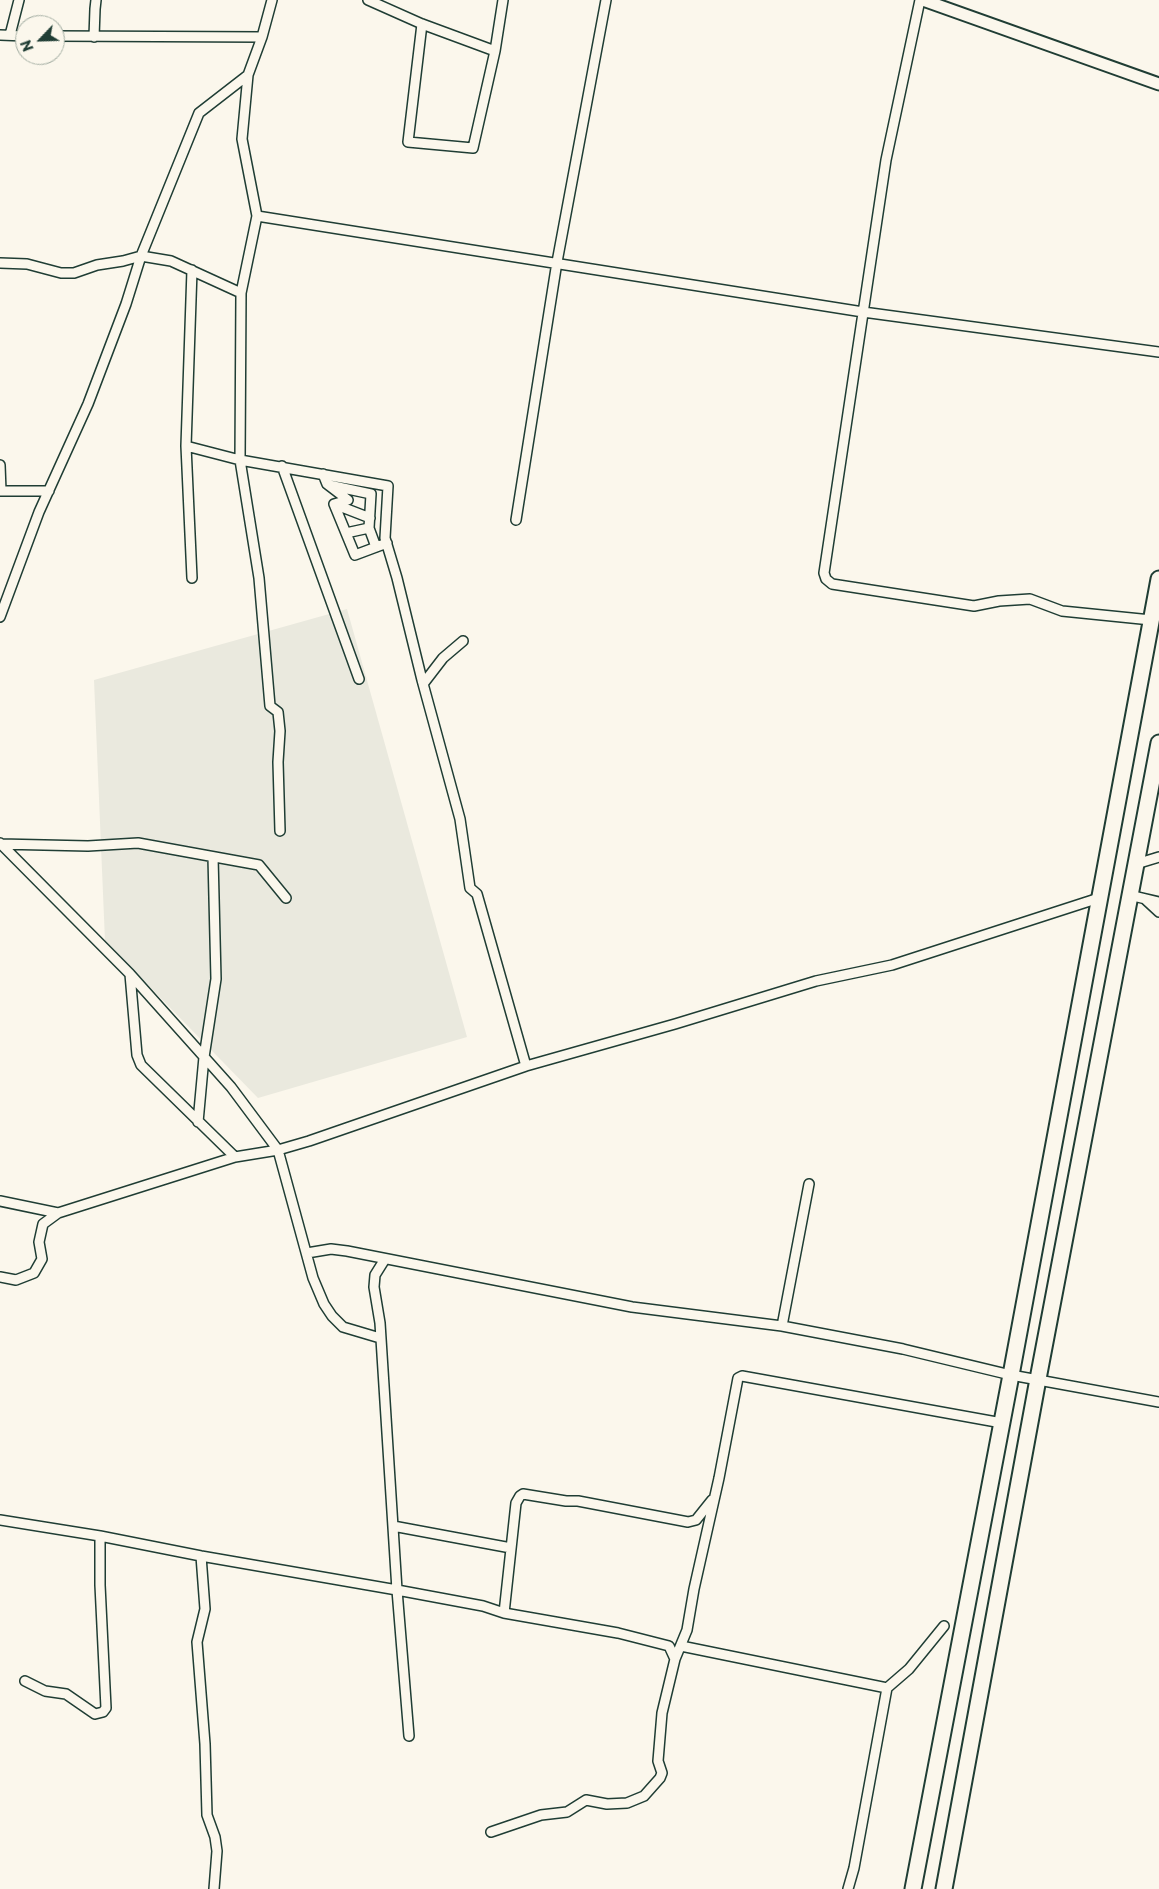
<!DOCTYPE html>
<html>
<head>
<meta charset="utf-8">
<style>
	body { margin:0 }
	#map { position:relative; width:1159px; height:1889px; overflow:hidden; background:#fbf7ec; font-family:"Playpen Sans",sans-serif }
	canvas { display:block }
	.north { position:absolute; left:15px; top:15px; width:50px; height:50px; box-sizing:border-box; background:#fbf7ec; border:1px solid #a3ada2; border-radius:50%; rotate:246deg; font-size:14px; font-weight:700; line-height:20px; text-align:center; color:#1f3d34 }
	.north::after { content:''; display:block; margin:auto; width:18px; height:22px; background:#1f3d34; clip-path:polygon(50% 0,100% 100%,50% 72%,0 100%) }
</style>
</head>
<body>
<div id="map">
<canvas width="1159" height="1889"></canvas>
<div class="north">N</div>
</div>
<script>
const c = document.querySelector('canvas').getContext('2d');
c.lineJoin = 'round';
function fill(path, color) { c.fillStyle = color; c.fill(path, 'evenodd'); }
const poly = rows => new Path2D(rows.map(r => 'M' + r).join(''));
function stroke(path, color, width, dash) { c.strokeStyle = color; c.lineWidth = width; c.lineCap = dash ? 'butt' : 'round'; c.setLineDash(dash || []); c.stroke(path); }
const built = poly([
	[347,609,467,1037,258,1098,105,941,94,680]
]);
const minor = poly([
	[368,0,422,24,495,51,473,148,408,142,422,24],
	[920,0,886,160,824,573,826,579,832,584,974,606,999,601,1030,599,1062,611,1151,620],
	[0,35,25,36],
	[10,35,19,0],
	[55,36,262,37],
	[94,37,95,9,96,0],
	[495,51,503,0],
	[248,75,242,139,257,216,241,293,240,460,259,578,270,706,278,712,280,731,278,762,280,831],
	[257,216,863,312,1159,352],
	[0,263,27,264,61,273,74,273,97,265,123,261,141,256,171,261,241,293],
	[186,446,240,460,388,486,385,538,397,578,422,680,460,819,470,888,477,894,526,1066],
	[0,465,1,491],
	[282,466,359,679],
	[323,474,327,484,348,500,334,504,355,555,387,543],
	[329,485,371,494,369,528],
	[0,491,49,491],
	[334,504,370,518],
	[516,520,557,262,606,0],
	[346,533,369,528,376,547],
	[192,578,186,446,192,270],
	[0,617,39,512,88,404,126,304,141,256,199,113,248,75,262,37,272,0],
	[423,684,443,658,463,641],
	[0,843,130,974,137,1055,141,1065,235,1157],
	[0,844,88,846,138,843,259,865,286,898],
	[1136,864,1159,857],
	[1129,895,1159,902],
	[1146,900,1159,912],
	[130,974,231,1087,278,1150,313,1278,324,1304,332,1316,343,1327,380,1338],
	[198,1122,204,1057,216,979,213,857],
	[0,1201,58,1213],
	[307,1253,331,1249,347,1251,632,1307,782,1326,903,1349,1011,1375,1159,1402],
	[385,1259,375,1275,374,1287,380,1323,397,1590,409,1736],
	[0,1277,16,1280,34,1273,42,1259,39,1242,43,1224,58,1213,235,1157,278,1150,309,1141,526,1066,675,1024,816,981,892,965,1099,898],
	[782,1326,809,1184],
	[0,1520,100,1536,201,1556,397,1590,483,1606,504,1613,618,1633,669,1646,675,1659],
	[393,1526,511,1548],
	[201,1556,205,1609,197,1642,205,1744,207,1815,215,1837,217,1851,214,1889],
	[504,1613,516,1503,520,1496,523,1494,566,1501,578,1501,688,1522,696,1520,712,1500],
	[681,1646,887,1688],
	[25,1681,45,1691,66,1694,95,1714,103,1712,106,1708,100,1585,100,1536],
	[491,1832,541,1815,567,1812,586,1800,607,1804,627,1803,644,1796,660,1778,662,1773,658,1761,662,1713,675,1659,687,1630,694,1589,719,1478,738,1378,742,1376,1002,1423],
	[848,1889,854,1868,887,1688,909,1669,944,1626]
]);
const tertiary = poly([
	[923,0,1159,84]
]);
const trunk = poly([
	[913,1889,1011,1375,1159,579],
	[944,1889,1038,1379,1159,743]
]);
fill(built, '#eae9de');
stroke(minor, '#1f3d34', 12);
stroke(tertiary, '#1f3d34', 15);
stroke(trunk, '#1f3d34', 19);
stroke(minor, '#fbf7ec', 9);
stroke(tertiary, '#fbf7ec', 11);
stroke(trunk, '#fbf7ec', 15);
</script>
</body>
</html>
